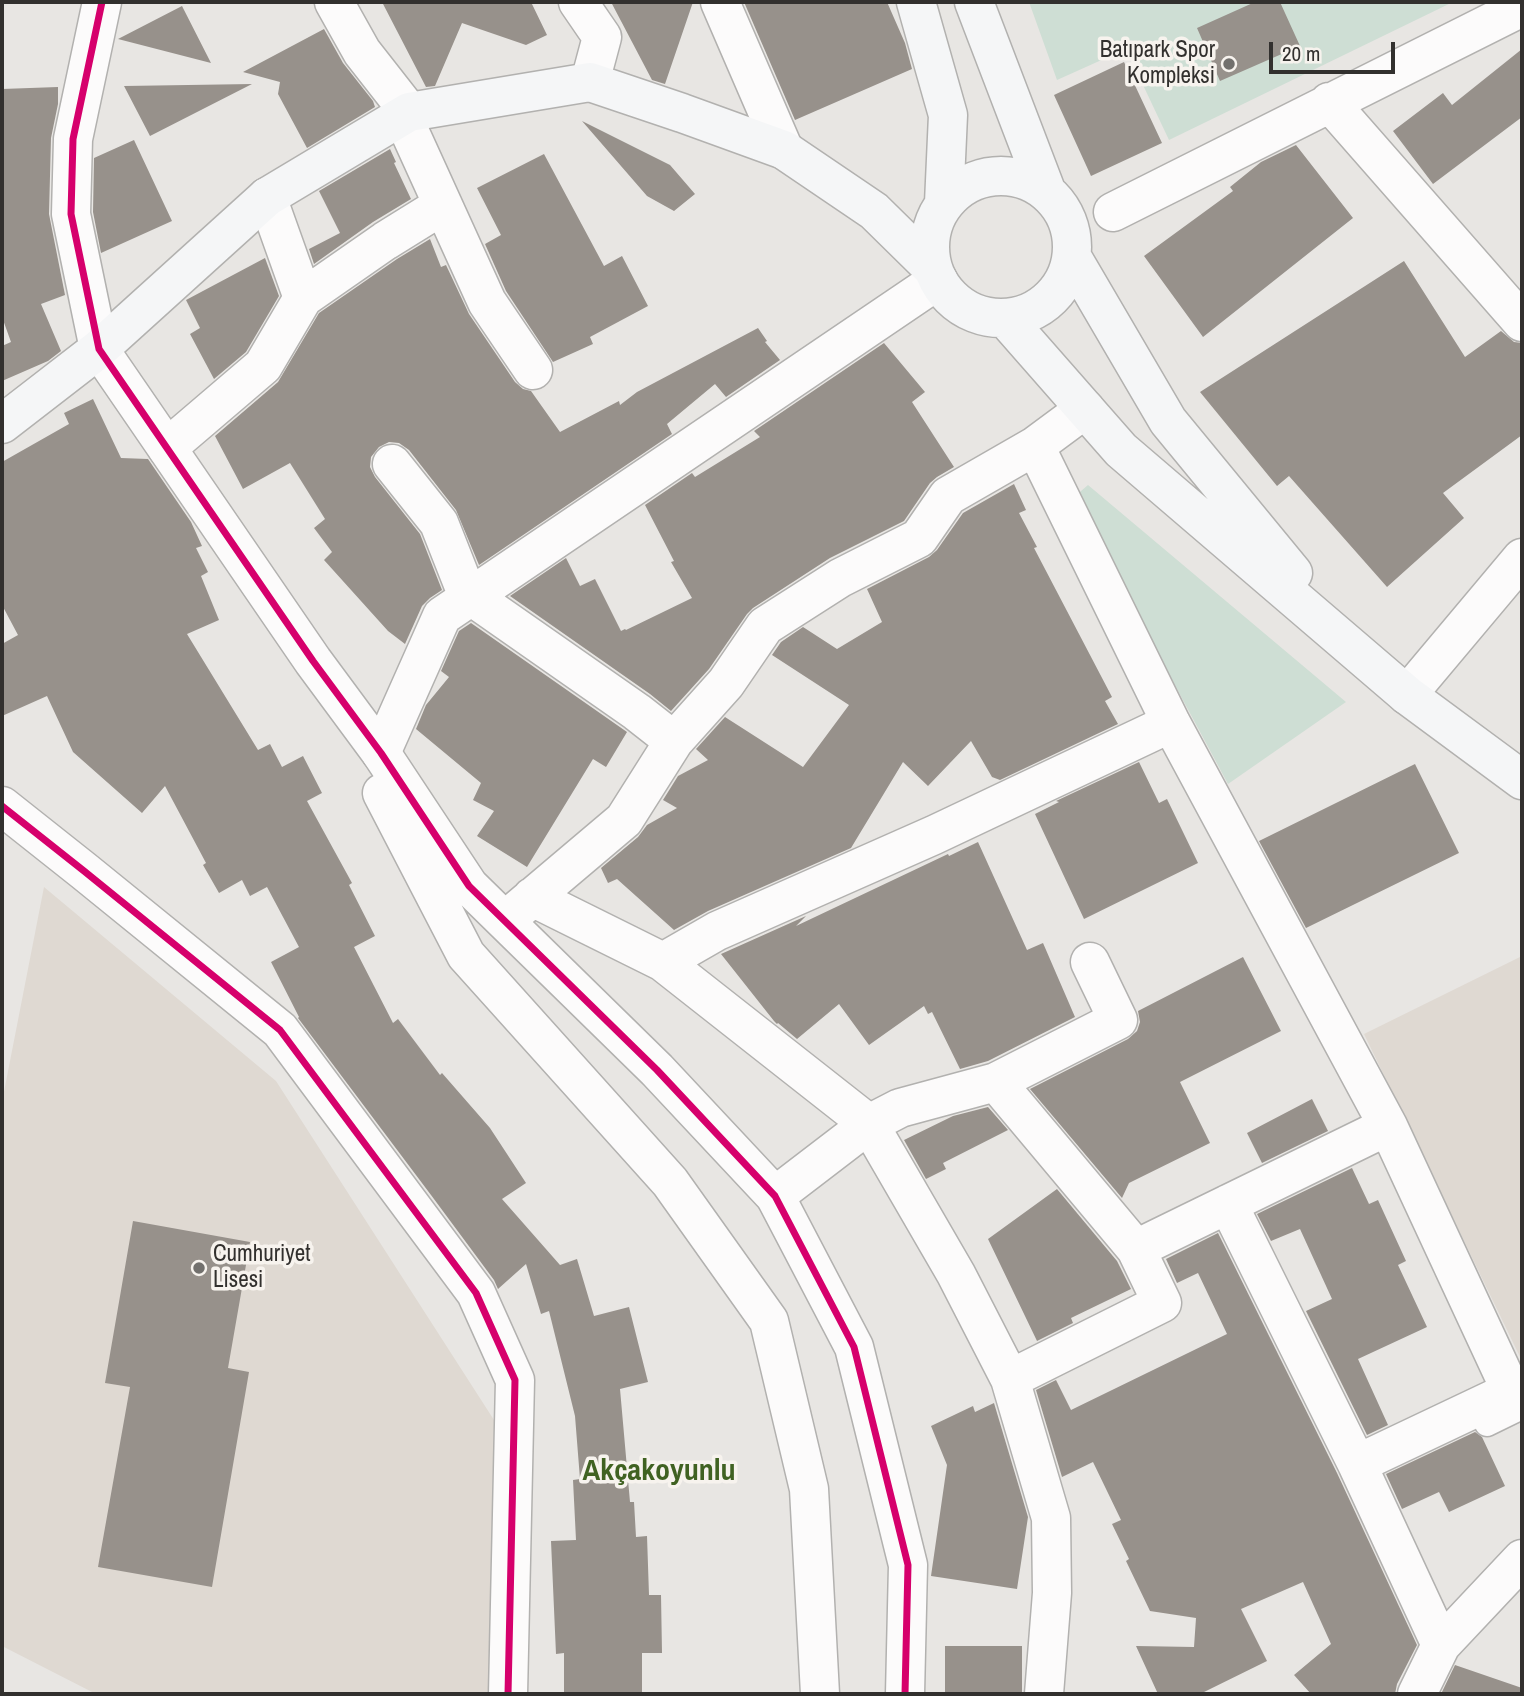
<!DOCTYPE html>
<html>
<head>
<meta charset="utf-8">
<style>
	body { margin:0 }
	#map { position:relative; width:1524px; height:1696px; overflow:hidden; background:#e8e6e3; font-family:"Archivo Narrow",sans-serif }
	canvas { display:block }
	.frame { position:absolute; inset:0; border:4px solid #32302e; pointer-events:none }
	.scale { position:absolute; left:1269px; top:42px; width:126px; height:32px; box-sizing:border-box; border:4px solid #32302e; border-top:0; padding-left:9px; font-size:21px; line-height:24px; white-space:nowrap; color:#32302e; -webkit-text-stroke:5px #f7f3ee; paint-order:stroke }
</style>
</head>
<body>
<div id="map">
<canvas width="1524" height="1696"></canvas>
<div class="frame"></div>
<div class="scale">20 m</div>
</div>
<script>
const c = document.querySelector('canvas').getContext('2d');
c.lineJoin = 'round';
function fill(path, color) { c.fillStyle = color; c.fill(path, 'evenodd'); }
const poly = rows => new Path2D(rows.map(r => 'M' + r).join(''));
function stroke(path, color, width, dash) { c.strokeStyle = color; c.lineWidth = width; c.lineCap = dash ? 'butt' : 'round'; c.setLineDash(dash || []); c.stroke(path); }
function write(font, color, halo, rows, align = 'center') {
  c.font = font + ' "Archivo Narrow",sans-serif'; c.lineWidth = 7; c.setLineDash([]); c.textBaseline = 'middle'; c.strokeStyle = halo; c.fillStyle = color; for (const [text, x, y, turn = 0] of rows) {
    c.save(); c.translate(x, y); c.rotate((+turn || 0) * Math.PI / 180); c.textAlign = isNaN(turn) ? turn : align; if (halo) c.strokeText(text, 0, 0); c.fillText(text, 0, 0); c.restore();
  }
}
const built = poly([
	[44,887,276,1081,503,1434,497,1694,96,1694,2,1646,2,1102],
	[1522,956,1522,1361,1364,1034]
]);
const green = poly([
	[1029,2,1453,2,1169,140,1126,49,1057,80],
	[1088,485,1346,702,1228,784,1074,497]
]);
const building = poly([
	[382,2,531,2,547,35,526,45,462,23,435,86,426,87],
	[611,2,693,2,665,84,652,80],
	[744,2,887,2,905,43,912,69,795,120],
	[1255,2,1280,2,1300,46,1220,81,1197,28],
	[182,6,211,63,118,39],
	[324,29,343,63,373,101,375,107,307,148,278,94,280,82,243,72],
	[1522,49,1522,117,1433,184,1393,131,1443,93,1452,105],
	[1124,62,1162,143,1091,176,1054,95],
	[252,84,150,136,124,86],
	[58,87,58,104,51,138,49,214,65,295,41,304,61,351,48,361,2,381,2,346,11,342,2,317,2,89],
	[582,121,670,165,695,194,674,211,647,196],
	[134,140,172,221,101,253,93,212,94,158],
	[1296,145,1353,218,1203,337,1144,256,1233,191,1230,187,1261,162],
	[390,149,396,162,394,163,411,199,373,222,314,264,309,249,340,233,319,191],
	[544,154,604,266,622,256,648,306,590,337,593,344,553,362,506,291,485,244,501,235,477,188],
	[430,239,441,267,446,265,469,314,515,382,523,389,531,391,560,432,619,401,620,405,637,392,758,328,767,341,765,342,780,360,726,397,715,384,667,424,672,434,479,565,456,510,409,450,399,443,389,442,379,447,371,457,370,467,375,477,420,534,442,590,430,598,422,606,405,644,388,631,324,560,332,552,314,528,325,519,290,463,243,489,215,436,278,382,319,313,397,259],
	[265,258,279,296,246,352,214,379,190,334,200,328,186,300],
	[1404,261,1465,357,1501,331,1514,342,1522,343,1522,435,1443,493,1464,518,1387,587,1289,476,1277,486,1200,392],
	[884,343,925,392,912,402,954,467,937,477,930,483,904,521,830,558,753,608,747,614,709,669,671,711,650,694,510,596,566,558,580,586,595,579,621,631,625,629,626,630,692,598,671,562,674,561,645,505,692,473,695,477,760,437,754,431],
	[93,399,121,458,148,459,191,522,202,546,196,548,208,572,201,576,219,620,187,634,258,750,270,744,282,767,303,756,322,793,307,801,352,883,349,885,375,936,354,947,393,1023,398,1019,440,1075,442,1073,490,1128,526,1183,502,1199,560,1265,577,1259,594,1316,629,1307,648,1382,620,1389,630,1502,634,1502,636,1537,647,1536,649,1595,661,1595,662,1653,642,1653,642,1694,564,1694,564,1653,556,1654,551,1541,576,1540,573,1480,580,1479,575,1416,549,1311,541,1314,526,1264,498,1289,494,1280,431,1195,298,1018,299,1017,271,962,299,947,267,887,250,896,242,880,219,893,203,865,206,863,165,786,142,813,73,752,47,696,2,716,2,644,18,635,2,605,2,462,69,424,64,413],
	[1014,484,1026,510,1019,513,1037,547,1034,548,1112,697,1105,701,1118,724,1000,780,992,777,971,741,928,786,903,762,851,848,708,911,674,930,617,879,608,883,601,868,638,837,647,825,677,808,663,800,678,776,708,760,696,749,725,717,803,767,849,705,772,655,781,642,803,627,837,649,882,622,867,589,929,557,937,550,963,513],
	[471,623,627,732,606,767,593,759,527,867,477,836,494,811,473,800,481,783,416,729,426,705,449,677,441,671,459,631],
	[1139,762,1159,803,1167,799,1198,863,1084,919,1035,814,1059,802,1056,801],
	[1415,764,1459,853,1306,928,1259,841],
	[978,842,1027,950,1043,943,1075,1017,988,1061,960,1069,932,1012,928,1014,924,1006,869,1045,839,1004,797,1039,778,1023,777,1024,774,1021,721,954,806,916,796,926,948,854,949,856],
	[1243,957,1281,1031,1180,1082,1210,1143,1129,1183,1122,1198,1030,1089,1128,1039,1137,1031,1140,1022,1138,1011],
	[1312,1099,1328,1131,1262,1163,1247,1133],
	[988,1107,1008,1130,943,1163,946,1169,926,1179,904,1140,953,1116],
	[1352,1168,1369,1204,1378,1200,1406,1261,1398,1265,1427,1327,1358,1359,1388,1425,1367,1435,1306,1311,1332,1299,1300,1229,1271,1241,1257,1214],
	[1057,1189,1117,1261,1131,1289,1071,1318,1073,1323,1037,1341,988,1239],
	[133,1221,250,1242,228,1368,249,1372,212,1587,98,1567,130,1387,105,1383],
	[1218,1233,1337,1473,1417,1645,1397,1684,1395,1694,1311,1694,1294,1675,1331,1644,1303,1582,1241,1609,1267,1661,1200,1694,1158,1694,1136,1646,1194,1647,1196,1618,1150,1611,1126,1561,1129,1559,1112,1524,1121,1520,1093,1462,1062,1477,1036,1390,1056,1380,1071,1410,1227,1334,1198,1273,1177,1283,1166,1259],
	[994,1403,1028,1517,1017,1589,931,1576,947,1465,931,1426,973,1406,975,1412],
	[1475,1432,1482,1437,1505,1486,1449,1512,1439,1492,1402,1509,1386,1474],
	[945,1646,1022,1646,1022,1694,945,1694],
	[1455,1665,1522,1688,1522,1694,1441,1694]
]);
const service = poly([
	[1487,1424,1522,1407]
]);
const minor = poly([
	[334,2,362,52,409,112],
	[578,2,602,37,590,82],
	[720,2,784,150],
	[1329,102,1522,322],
	[402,115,487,302,533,370],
	[1113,212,1522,7],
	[303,298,385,241,443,205],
	[99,349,71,214,73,139,102,2],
	[1035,446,1171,723,1388,1126,1511,1391,1522,1398],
	[167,448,263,366,303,298,267,197],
	[392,464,439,523,463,584,471,596,637,712,674,741],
	[1407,695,1522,558],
	[381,753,442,616,938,280],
	[2,806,84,871,280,1030,476,1293,515,1380,508,1694],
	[532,897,663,962,869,1124,956,1274,1010,1379,1051,1518,1052,1593,1044,1694],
	[514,913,624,820,674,741,726,683,765,626,840,578,919,538,948,496,1035,446,1085,409],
	[663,962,717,931,934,835,1171,723],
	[996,1082,1136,1249,1162,1303,1010,1379],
	[775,1196,869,1124,900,1108,996,1082,1118,1020,1090,962],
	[1228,1204,1357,1464,1441,1645],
	[1136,1249,1388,1126],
	[1357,1464,1511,1391],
	[1417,1694,1441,1645,1522,1559]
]);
const tertiary = poly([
	[99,349,313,661,381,753,469,886,657,1070,775,1196,854,1347,908,1565,905,1694],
	[382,793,466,955,670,1182,769,1321,809,1489,820,1694]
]);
const secondary = poly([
	[916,2,948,115,944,203],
	[974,2,1047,193],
	'930 247a71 71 0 1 1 142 0a71 71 0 1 1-142 0Z',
	[1072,257,1168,421,1293,573],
	[1006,319,1121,450,1407,695,1522,780],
	[2,424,99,349,267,197,409,112,590,82,682,113,784,150,874,211,932,268]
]);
const cycleway = poly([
	[102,2,73,139,71,214,99,349,313,661,381,753,469,886,657,1070,775,1196,854,1347,908,1565,905,1694],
	[2,806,84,871,280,1030,476,1293,515,1380,508,1694]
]);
const markers = [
	[1229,64,7,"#72706d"],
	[199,1268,7,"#72706d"]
];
const poiNames = [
	["Batıpark Spor",1215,51],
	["Kompleksi",1215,77],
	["Cumhuriyet",213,1255,"left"],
	["Lisesi",213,1281,"left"]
];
const districtNames = [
	["Akçakoyunlu",659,1472]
];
fill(built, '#dfd9d2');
fill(green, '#ceded4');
fill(building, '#97918b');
stroke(service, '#b2b1af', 27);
stroke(minor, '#b2b1af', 41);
stroke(tertiary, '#b2b1af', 41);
stroke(secondary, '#b2b1af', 41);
stroke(service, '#fcfbfb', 24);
stroke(minor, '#fcfbfb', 38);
stroke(tertiary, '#fcfbfb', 38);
stroke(secondary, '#f5f6f7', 38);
stroke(cycleway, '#d6006c', 7);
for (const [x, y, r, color] of markers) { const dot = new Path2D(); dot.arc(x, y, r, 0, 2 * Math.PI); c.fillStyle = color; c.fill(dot); stroke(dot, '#f7f3ee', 2.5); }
write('23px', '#32302e', '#f7f3ee', poiNames, 'right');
write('bold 30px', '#406222', '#f7f3ee', districtNames);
</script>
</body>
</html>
